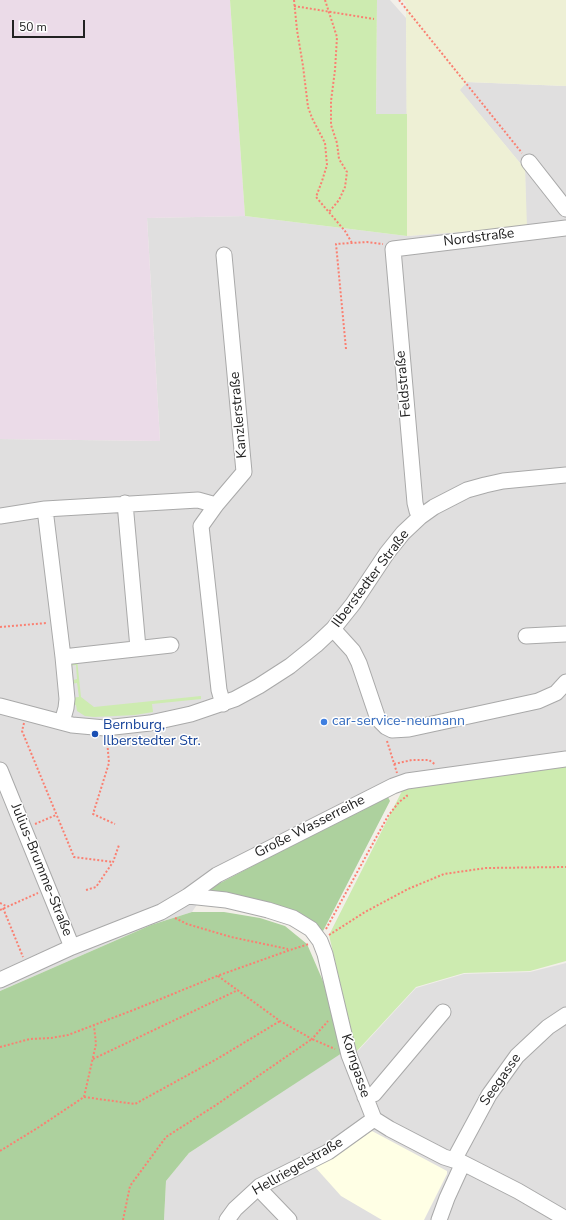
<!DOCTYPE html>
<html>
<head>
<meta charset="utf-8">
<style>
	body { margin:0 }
	#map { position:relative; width:566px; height:1220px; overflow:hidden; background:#f2efe9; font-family:"Nunito Sans",sans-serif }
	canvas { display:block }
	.scale { position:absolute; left:12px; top:20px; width:73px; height:18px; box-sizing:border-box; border:2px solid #222; border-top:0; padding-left:5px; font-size:12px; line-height:14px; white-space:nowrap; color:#222; -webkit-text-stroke:3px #fff; paint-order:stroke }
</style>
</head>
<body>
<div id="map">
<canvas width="566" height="1220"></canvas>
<div class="scale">50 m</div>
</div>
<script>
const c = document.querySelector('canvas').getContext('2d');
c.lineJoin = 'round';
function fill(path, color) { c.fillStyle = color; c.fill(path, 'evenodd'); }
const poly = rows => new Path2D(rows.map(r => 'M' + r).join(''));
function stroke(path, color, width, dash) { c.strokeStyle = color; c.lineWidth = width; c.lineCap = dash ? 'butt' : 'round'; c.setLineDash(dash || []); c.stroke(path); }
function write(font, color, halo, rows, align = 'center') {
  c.font = font + ' "Nunito Sans",sans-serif'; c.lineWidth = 3; c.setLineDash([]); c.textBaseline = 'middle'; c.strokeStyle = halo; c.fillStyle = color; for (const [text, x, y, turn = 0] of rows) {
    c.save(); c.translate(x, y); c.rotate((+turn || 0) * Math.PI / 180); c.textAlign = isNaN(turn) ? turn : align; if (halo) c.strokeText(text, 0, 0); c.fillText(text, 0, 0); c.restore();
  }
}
const residential = poly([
	[377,0,390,0,406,18,407,114,376,115],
	[467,82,566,86,566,763,403,789,387,795,207,890,192,912,151,925,0,991,0,439,160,441,147,218,245,216,407,236,526,227,525,169,459,90],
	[566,963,566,1220,164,1220,166,1181,189,1153,332,1059,342,1053,356,1053,416,988,464,974,530,972]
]);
const industrial = poly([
	[0,0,230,0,245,216,147,218,160,441,0,439]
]);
const education = poly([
	[372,1131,447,1171,447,1174,424,1220,382,1220,341,1196,315,1167,368,1132]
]);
const farmland = poly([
	[402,0,566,0,566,86,467,82,460,90,525,169,527,227,407,236,406,4]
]);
const grass = poly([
	[230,0,377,0,376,114,407,114,407,236,245,216],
	[77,659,81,697,94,707,201,696,201,699,152,704,153,712,135,715,94,717,85,716,77,711,76,705,72,706,71,698,79,697,77,683,70,684,70,681,77,679,76,665,68,666],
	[566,763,566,961,530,971,464,973,416,987,356,1052,329,935,403,789]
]);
const forest = poly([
	[387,795,390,801,323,931,304,918,232,900,207,890],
	[192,912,224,912,260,918,285,926,307,944,329,995,342,1053,189,1153,166,1181,164,1220,0,1220,0,991,151,925]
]);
const path = poly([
	[294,0,297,30,303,66,308,107,312,118,325,143,327,165,322,181,316,197,345,231,352,243],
	[325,0,337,37,335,70,331,101,331,125,337,143,339,159,347,172,345,187,339,200,329,212],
	[399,0,522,153],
	[294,6,374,19],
	[346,349,336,244,367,242,383,244],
	[0,627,47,623],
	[24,723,22,731,74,857,113,862],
	[107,740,109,763,93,814,115,824],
	[387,741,397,773],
	[394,764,412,760,429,760,436,765],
	[35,824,56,815],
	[86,890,96,887,113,862,119,845],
	[0,903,6,906],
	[3,908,23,957],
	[0,910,38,893],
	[175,918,187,924,231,937,288,949],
	[326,929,388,816,399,802,407,796,406,794],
	[329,935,365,912,408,889,444,874,486,868,566,867],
	[218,976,280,1021,312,1039,328,1021],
	[0,1047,30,1039,51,1038,68,1035,136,1009,217,976,290,950,309,944],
	[93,1059,238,990],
	[84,1097,135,1104,217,1059,280,1021],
	[0,1151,39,1127,84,1097,96,1044,94,1026],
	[123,1220,130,1186,166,1137,216,1105,312,1039,335,1049]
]);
const minor = poly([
	[529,162,566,209],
	[125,503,138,648],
	[45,509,63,657,67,699,66,708,62,722],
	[0,516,45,509,198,500,216,505],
	[420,517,417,511,415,503,393,249,566,228],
	[333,629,353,651,359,663,378,719,386,727,392,730,409,729,538,701,556,693,566,682],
	[526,636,566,634],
	[63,657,171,645],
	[223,704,219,690,201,526,216,505,244,472,224,255],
	[0,706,72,725,105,728,150,723,191,714,235,699,259,686,290,666,316,645,333,629,353,604,387,553,403,533,420,517,434,507,467,490,485,485,503,481,566,475],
	[0,770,72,947],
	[188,896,226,900,268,910,293,918,311,929,320,941,325,954,349,1055,374,1119,390,1129,444,1157,463,1163,518,1191,566,1219],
	[0,980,72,947,161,912,188,896,217,875,393,786,407,781,566,759],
	[365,1097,374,1094,443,1012],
	[454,1160,489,1095,517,1056,548,1027,566,1015],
	[260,1186,264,1194,289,1220],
	[227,1220,235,1209,260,1186,328,1152,374,1119],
	[439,1220,447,1198,463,1163]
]);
const markers = [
	[324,722,4,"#3f7fe0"],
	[95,734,4,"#1a4fb4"]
];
const streetNames = [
	["Nordstraße",479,238,-7],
	["Feldstraße",404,384,-95],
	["Kanzlerstraße",239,415,-95],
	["Ilberstedter Straße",371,579,-53],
	["Große Wasserreihe",310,827,-27],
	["Julius-Brumme-Straße",41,870,68],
	["Korngasse",355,1066,72],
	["Seegasse",501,1080,-55],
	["Hellriegelstraße",298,1167,-30]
];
const shopNames = [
	["car-service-neumann",332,722]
];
const transitNames = [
	["Bernburg,",103,726],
	["Ilberstedter Str.",103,742]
];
fill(residential, '#e0dfdf');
fill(industrial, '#ebdbe8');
fill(education, '#ffffe5');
fill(farmland, '#eef0d5');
fill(grass, '#cdebb0');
fill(forest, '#add19e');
stroke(minor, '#a9a9a9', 17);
stroke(path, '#fa8072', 2, [2, 2]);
stroke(minor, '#fff', 15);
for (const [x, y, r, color] of markers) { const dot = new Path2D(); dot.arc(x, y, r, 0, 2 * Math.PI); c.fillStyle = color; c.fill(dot); stroke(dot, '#fff', 1.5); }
write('14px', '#222', '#fff', streetNames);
write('14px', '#366cbe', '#fff', shopNames, 'left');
write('14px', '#164399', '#fff', transitNames, 'left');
</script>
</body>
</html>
